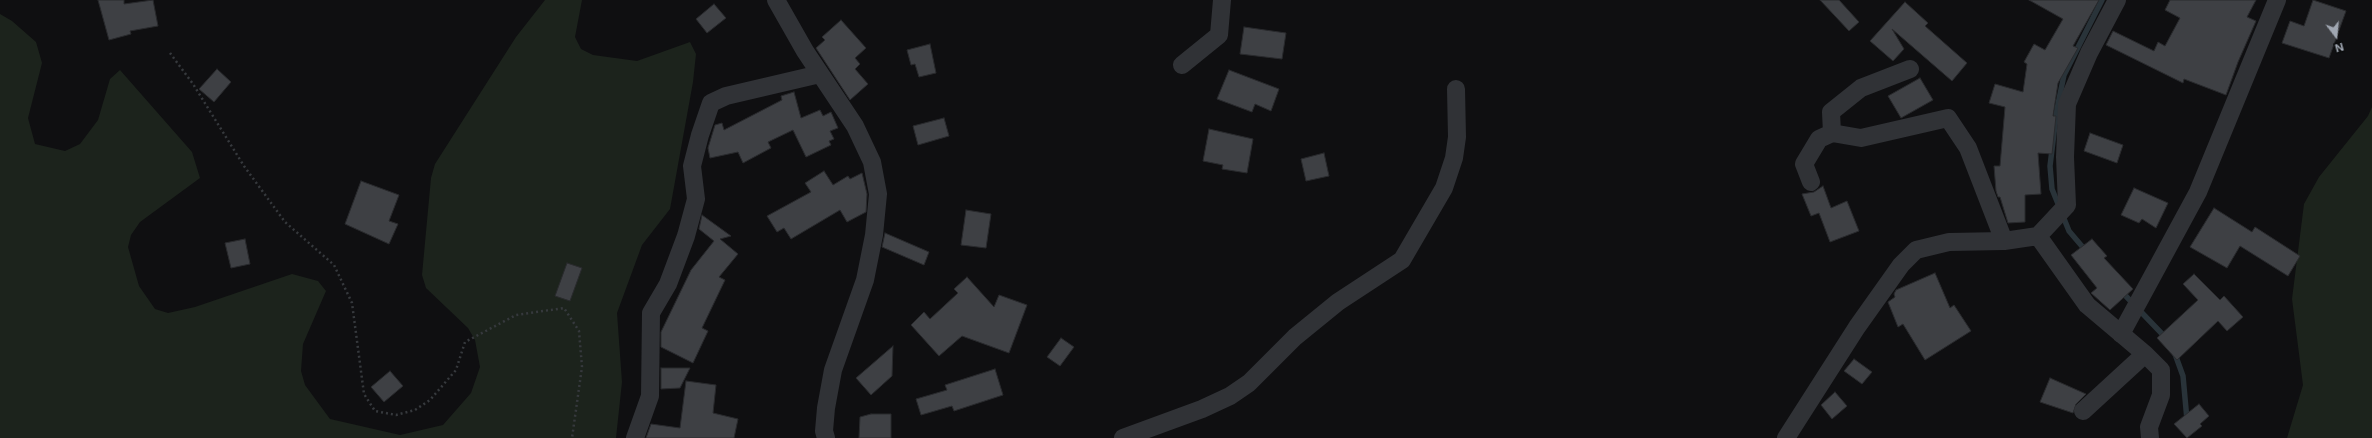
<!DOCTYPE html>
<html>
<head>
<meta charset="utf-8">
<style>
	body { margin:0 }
	#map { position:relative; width:2372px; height:438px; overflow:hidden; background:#0f0f11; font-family:Inter,sans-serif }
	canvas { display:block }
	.north { position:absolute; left:2316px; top:16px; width:40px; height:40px; -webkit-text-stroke:3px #0a0b0c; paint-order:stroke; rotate:164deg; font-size:11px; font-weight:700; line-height:16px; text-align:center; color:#a0a7b2 }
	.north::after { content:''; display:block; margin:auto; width:14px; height:18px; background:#a0a7b2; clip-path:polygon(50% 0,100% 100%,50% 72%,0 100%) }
</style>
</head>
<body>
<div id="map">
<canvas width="2372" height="438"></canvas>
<div class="north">N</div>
</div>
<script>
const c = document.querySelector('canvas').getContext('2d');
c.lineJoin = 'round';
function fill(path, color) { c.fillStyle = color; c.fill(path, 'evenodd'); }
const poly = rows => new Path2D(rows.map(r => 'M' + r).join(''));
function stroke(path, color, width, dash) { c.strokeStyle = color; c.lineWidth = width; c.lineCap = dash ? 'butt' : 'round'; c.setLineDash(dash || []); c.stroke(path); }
const green = poly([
	[545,0,582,0,575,37,581,49,593,55,637,61,690,42,696,54,693,82,670,209,642,245,617,313,622,382,616,438,0,438,0,14,12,21,36,42,42,63,28,118,35,144,65,151,80,144,98,120,110,79,120,70,192,152,200,178,140,222,131,235,128,247,139,286,155,309,168,313,195,307,292,274,318,281,326,291,303,344,301,371,305,385,330,419,400,435,443,425,471,393,480,367,475,340,468,328,426,288,422,275,431,178,435,164,516,37],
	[2372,107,2372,438,2287,438,2303,385,2292,299,2304,204,2319,177,2368,116]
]);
const stream = poly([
	[2086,251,2069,231,2052,189,2050,166,2057,109,2064,75,2102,0],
	[2121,291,2166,338],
	[2175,354,2183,376,2187,420]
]);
const building = poly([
	[98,0,124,0,124,4,153,0,158,26,130,31,131,34,109,40,98,0],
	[1820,0,1839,0,1859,22,1849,31,1820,0],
	[2029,0,2099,0,2073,46,2078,48,2058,83,2053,116,2056,116,2052,154,2038,153,2041,194,2025,195,2025,222,2008,223,2000,197,1998,197,1996,191,1994,166,2000,166,2005,107,1989,103,1995,84,2023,92,2027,64,2024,62,2034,44,2045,50,2063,19,2029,0],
	[2170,0,2256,0,2247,17,2256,21,2238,62,2226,95,2184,79,2183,83,2106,45,2113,31,2154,51,2158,42,2165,46,2180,18,2165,10,2170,0],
	[2313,0,2346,11,2329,58,2282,43,2290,21,2304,26,2313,0],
	[1905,2,1928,23,1925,26,1967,63,1952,81,1892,29,1904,49,1893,61,1870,41,1905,2],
	[714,4,726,18,707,33,696,19,714,4],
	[841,20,866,48,855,58,860,64,855,69,868,84,850,100,816,48,825,40,822,37,841,20],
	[1244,27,1286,33,1282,59,1240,54,1244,27],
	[930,44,936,73,919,77,915,64,911,65,907,50,930,44],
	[217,69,231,82,214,102,199,89,217,69],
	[1229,70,1279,89,1271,111,1255,104,1252,112,1217,99,1229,70],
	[1920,78,1933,100,1901,118,1888,96,1920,78],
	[794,92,801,118,820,110,823,116,831,112,838,128,830,131,834,139,829,141,831,145,806,157,793,130,768,142,771,148,743,163,738,152,710,158,708,148,715,125,722,123,724,130,782,100,781,96,794,92],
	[944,118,949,136,918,145,913,126,944,118],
	[1209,129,1253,139,1247,173,1222,169,1223,165,1203,161,1209,129],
	[2090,133,2123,145,2117,163,2084,151,2090,133],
	[1324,153,1329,176,1306,181,1301,159,1324,153],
	[824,171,833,185,848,176,850,179,862,173,867,194,866,212,847,222,840,210,791,239,784,228,777,232,767,216,811,192,805,183,824,171],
	[361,181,399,195,389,221,398,224,389,244,345,224,361,181],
	[1823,186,1831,208,1847,201,1859,231,1830,242,1819,213,1811,216,1802,194,1814,192,1823,186],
	[2134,188,2168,203,2156,228,2142,219,2139,223,2121,215,2134,188],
	[2214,208,2252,232,2255,227,2300,256,2288,276,2240,246,2227,268,2190,247,2214,208],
	[966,210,991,214,986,248,961,245,966,210],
	[702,215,731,236,720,239,738,254,719,277,725,280,702,328,708,331,693,363,661,347,661,332,691,270,714,241,699,229,702,215],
	[885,233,929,252,924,265,882,247,885,233],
	[245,239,250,264,231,268,225,243,245,239],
	[2092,239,2107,256,2104,258,2133,289,2110,310,2091,293,2097,288,2071,255,2092,239],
	[567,263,582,268,570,301,555,296,567,263],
	[1935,273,1950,308,1954,305,1971,331,1925,360,1903,324,1898,327,1888,302,1895,297,1894,294,1896,290,1935,273],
	[2194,274,2220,300,2224,296,2243,317,2227,331,2218,321,2177,360,2157,338,2198,300,2183,284,2194,274],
	[967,277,994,307,999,295,1027,305,1009,353,962,336,939,356,911,325,924,312,930,319,958,293,954,289,967,277],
	[1061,338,1074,347,1060,366,1047,357,1061,338],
	[893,346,892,376,871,395,856,378,893,346],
	[1854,359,1872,372,1862,384,1844,371,1854,359],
	[661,368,690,368,680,388,661,389,661,368],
	[995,369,1003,395,954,411,952,406,921,415,916,399,947,390,945,385,995,369],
	[390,371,403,386,384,402,371,387,390,371],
	[2050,378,2086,394,2076,404,2073,413,2040,402,2050,378],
	[686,381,716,385,713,413,738,419,734,438,646,438,651,424,680,428,686,381],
	[1835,392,1847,406,1832,419,1821,405,1835,392],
	[2199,404,2209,416,2200,424,2202,426,2187,438,2174,424,2199,404],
	[871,414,891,414,891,438,859,438,860,417,871,414]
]);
const path = poly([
	[170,53,193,84,244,166,285,222,334,265,352,303,364,394,375,411,396,415,415,410,430,400,456,370,465,342,516,315,564,308,579,331,582,367,572,438]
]);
const street = poly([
	[776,0,805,51,855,126,872,162,878,194,874,235,865,280,833,370,826,408,824,431,826,438],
	[1182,65,1219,35,1222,0],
	[1910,69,1861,88,1831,112,1832,133,1861,138,1948,118,1968,148,2004,241],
	[1811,182,1804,164,1819,139,1832,133],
	[2038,236,2087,305,2145,354,2161,370,2161,395,2149,427,2150,438],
	[2121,334,2198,192,2277,0],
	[2083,411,2145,354],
	[635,438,650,396,651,313,668,284,686,236,696,199,692,166,700,135,711,103,726,96,820,74],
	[1123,438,1202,409,1230,396,1249,383,1295,337,1338,302,1402,260,1444,188,1454,158,1457,137,1456,89],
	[1786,438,1857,327,1901,265,1916,250,1949,242,2004,241,2038,236,2067,205,2065,157,2067,104,2089,53,2117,0]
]);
fill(green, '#1c231c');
stroke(stream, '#293339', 5.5);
fill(building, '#3e4044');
stroke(building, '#292a2d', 1);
stroke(path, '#36393d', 2.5, [2, 3]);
stroke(street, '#303236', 18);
</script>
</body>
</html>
